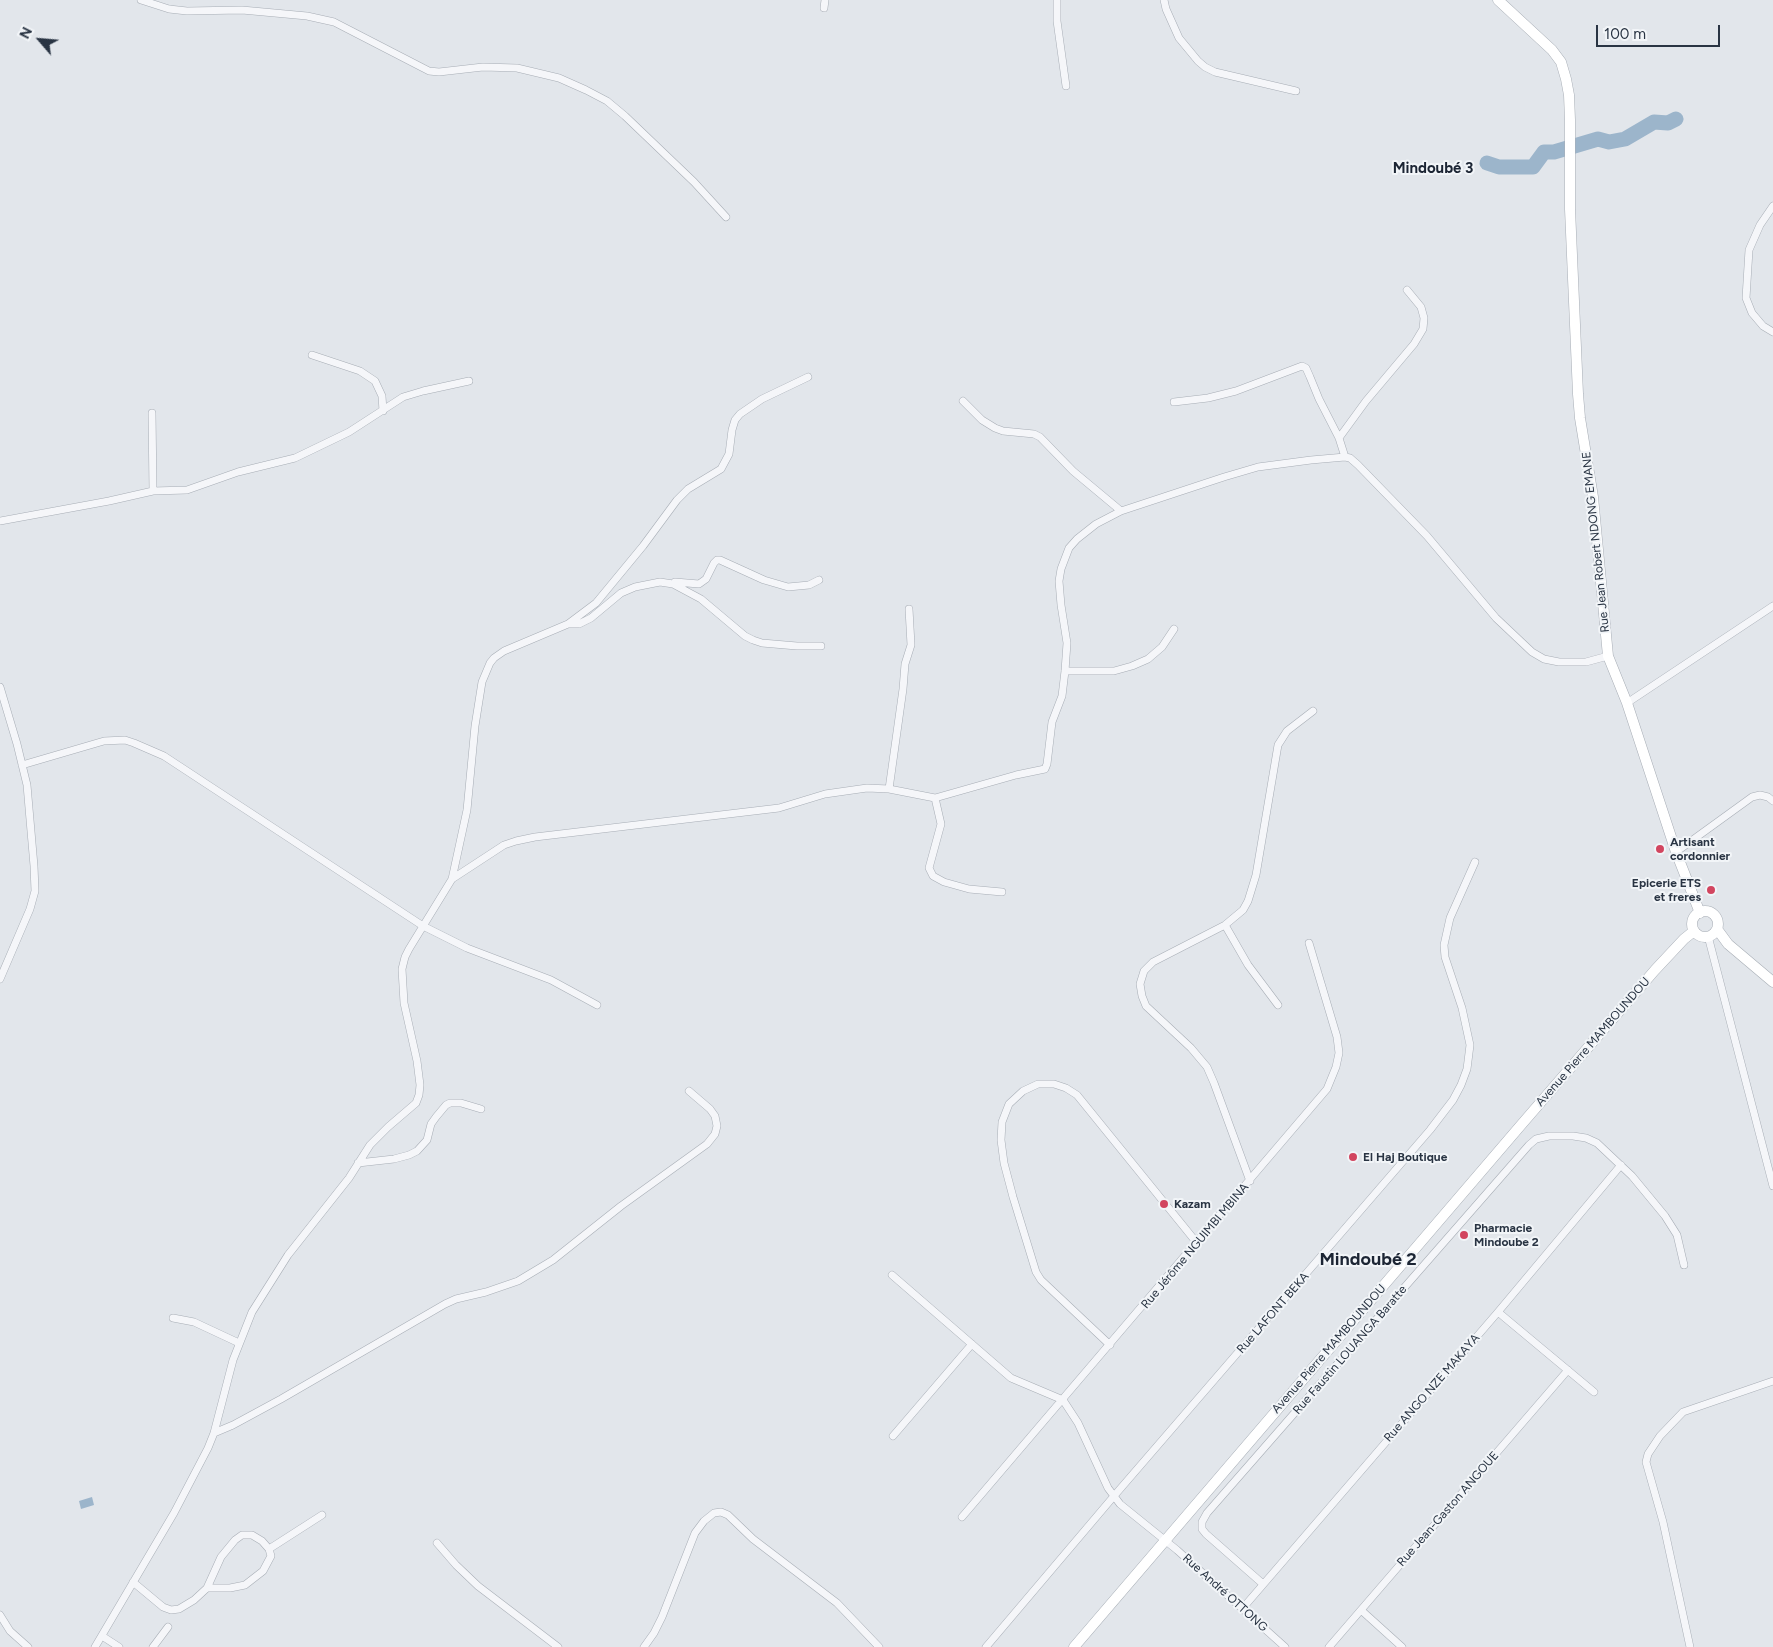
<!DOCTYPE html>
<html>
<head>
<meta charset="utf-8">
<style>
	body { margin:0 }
	#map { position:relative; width:1773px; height:1647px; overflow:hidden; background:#e2e6eb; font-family:Figtree,sans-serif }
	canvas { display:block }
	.north { position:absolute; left:15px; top:15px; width:50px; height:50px; -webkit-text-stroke:4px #f2f5f8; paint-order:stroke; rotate:297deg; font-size:14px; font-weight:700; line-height:20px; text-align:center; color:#293443 }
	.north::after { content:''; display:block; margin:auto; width:18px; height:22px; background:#293443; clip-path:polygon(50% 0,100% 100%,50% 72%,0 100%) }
	.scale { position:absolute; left:1596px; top:25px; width:124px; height:22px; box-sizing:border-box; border:2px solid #293443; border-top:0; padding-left:6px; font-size:15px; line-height:18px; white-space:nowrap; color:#293443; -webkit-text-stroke:4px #f2f5f8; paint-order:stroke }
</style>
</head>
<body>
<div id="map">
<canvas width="1773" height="1647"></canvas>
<div class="north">N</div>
<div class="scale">100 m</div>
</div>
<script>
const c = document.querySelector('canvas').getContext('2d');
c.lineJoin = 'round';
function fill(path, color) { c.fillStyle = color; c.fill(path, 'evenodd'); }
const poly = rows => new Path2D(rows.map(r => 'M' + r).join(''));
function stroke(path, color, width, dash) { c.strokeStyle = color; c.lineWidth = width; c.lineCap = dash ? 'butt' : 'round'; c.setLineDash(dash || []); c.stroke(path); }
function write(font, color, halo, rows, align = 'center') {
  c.font = font + ' Figtree,sans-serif'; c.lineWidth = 4; c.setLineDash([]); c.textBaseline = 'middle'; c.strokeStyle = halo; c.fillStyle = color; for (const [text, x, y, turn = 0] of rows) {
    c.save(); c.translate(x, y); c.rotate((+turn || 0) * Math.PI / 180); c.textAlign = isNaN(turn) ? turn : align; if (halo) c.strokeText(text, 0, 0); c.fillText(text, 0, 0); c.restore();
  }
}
const water = poly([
	[92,1497,94,1505,81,1509,79,1501]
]);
const river = poly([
	[1487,163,1499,167,1533,167,1544,152,1554,152,1598,139,1609,142,1625,139,1654,122,1668,123,1676,119]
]);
const street = poly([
	[141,0,169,9,187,11,242,10,307,16,334,22,429,71,439,72,483,67,517,68,559,78,586,90,607,101,625,116,694,182,726,217],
	[1057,0,1057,21,1066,86],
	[1164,0,1166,9,1179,38,1198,61,1205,67,1215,72,1296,91],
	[824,8,825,0],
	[1773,206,1760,225,1749,250,1746,298,1752,313,1763,326,1773,332],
	[312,355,360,371,375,381,382,396,383,411],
	[963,401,982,420,995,428,1003,431,1034,434,1040,437,1073,471,1121,511],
	[1174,402,1208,398,1236,391,1302,366,1306,368,1310,377,1319,399,1339,438,1345,457],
	[152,413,153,491],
	[1339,438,1366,401,1414,344,1423,329,1424,318,1421,307,1407,290],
	[0,521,109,501,153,491,187,490,238,472,295,458,349,432,403,397,423,391,469,381],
	[675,582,699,584,706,579,714,563,717,560,720,560,764,580,788,587,809,585,819,580],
	[568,624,579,624,591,618,621,593,635,587,660,582,673,584,701,599,745,636,753,640,762,643,797,646,821,646],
	[1065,671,1114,671,1132,666,1148,659,1162,647,1174,629],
	[0,687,17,744,27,785,34,866,35,891,30,909,0,979],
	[1627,703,1773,606],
	[22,765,104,741,125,740,134,743,164,756,423,926,467,948,551,980,597,1005],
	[889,789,903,689,905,664,911,645,909,609],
	[935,798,941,824,929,868,933,876,944,882,969,889,1002,892],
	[1676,852,1752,797,1760,795,1768,797,1773,801],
	[452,879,504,845,516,841,535,837,779,808,825,794,867,788,889,789,935,798,1016,775,1045,769,1047,764,1052,722,1062,696,1065,671,1067,643,1061,605,1059,581,1061,569,1069,548,1077,539,1096,524,1121,511,1224,477,1258,467,1311,460,1345,457,1350,458,1358,465,1427,536,1496,618,1532,652,1544,659,1559,662,1586,662,1608,656],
	[1225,925,1248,965,1278,1005],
	[1708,936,1773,1186],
	[358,1163,394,1159,409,1155,417,1151,427,1140,431,1124,436,1117,446,1105,450,1103,461,1103,481,1109],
	[1250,1181,1214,1083,1207,1067,1191,1048,1146,1006,1142,996,1140,984,1144,971,1153,962,1225,925,1243,910,1248,901,1256,875,1278,745,1287,731,1313,711],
	[892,1275,1011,1378,1063,1400,1078,1423,1108,1488,1120,1504,1177,1550,1285,1647],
	[1498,1312,1594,1392],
	[173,1318,194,1322,239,1343],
	[1110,1345,1041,1280,1036,1272,1013,1197,1004,1163,1001,1140,1002,1122,1009,1104,1023,1091,1038,1084,1054,1084,1066,1088,1077,1095,1197,1243],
	[214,1433,233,1425,281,1399,445,1304,456,1299,486,1292,518,1281,553,1260,621,1206,707,1144,715,1134,717,1126,715,1116,710,1109,689,1091],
	[893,1436,972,1344],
	[962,1517,1327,1089,1336,1067,1339,1053,1337,1037,1309,943],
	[437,1543,456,1565,478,1586,558,1647],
	[269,1549,322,1515],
	[133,1582,163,1607,171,1610,179,1609,194,1600,207,1588,221,1557,235,1540,242,1535,252,1535,262,1541,269,1549,271,1556,263,1571,245,1585,230,1588,207,1588],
	[1263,1584,1206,1534,1202,1529,1202,1522,1207,1513,1529,1145,1536,1139,1549,1136,1573,1136,1586,1138,1597,1143,1632,1176,1665,1216,1677,1235,1684,1265],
	[1242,1609,1498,1312,1621,1165],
	[1361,1610,1402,1647],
	[0,1615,10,1631,28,1647],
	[102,1636,119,1647],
	[95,1647,174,1513,208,1448,214,1433,233,1360,252,1312,288,1255,349,1178,370,1145,388,1127,416,1103,419,1095,420,1085,417,1061,404,1003,402,969,405,957,409,949,452,879,467,810,475,726,482,682,490,663,494,658,504,651,568,624,596,603,643,546,677,500,688,489,721,469,729,454,732,430,735,420,740,414,762,399,808,377],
	[153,1647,168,1627],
	[644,1647,654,1633,662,1617,695,1533,704,1521,714,1513,721,1512,728,1515,753,1539,837,1603,879,1647],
	[986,1647,1114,1496,1430,1130,1453,1100,1461,1085,1467,1069,1470,1045,1462,1008,1445,957,1444,945,1450,918,1475,862],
	[1329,1647,1568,1370],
	[1690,1647,1663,1522,1646,1462,1648,1454,1660,1436,1683,1412,1773,1381]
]);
const secondary = poly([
	[1498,0,1552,50,1561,62,1566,79,1569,95,1570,120,1570,209,1578,394,1580,418,1593,497,1608,656,1627,703,1676,852,1700,913],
	'1692 924a13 13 0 1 1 26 0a13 13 0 1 1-26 0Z',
	[1717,929,1728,944,1773,982],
	[1074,1647,1521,1125,1655,970,1684,939,1694,931]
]);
const markers = [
	[1660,849,5,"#d2455f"],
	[1711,890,5,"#d2455f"],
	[1353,1157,5,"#d2455f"],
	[1164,1204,5,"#d2455f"],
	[1464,1235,5,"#d2455f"]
];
const streetNames = [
	["Rue Jean Robert NDONG EMANE",1596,542,-96],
	["Avenue Pierre MAMBOUNDOU",1593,1042,-49],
	["Rue Jérôme NGUIMBI MBINA",1195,1246,-50],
	["Rue LAFONT BEKA",1273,1313,-49],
	["Avenue Pierre MAMBOUNDOU",1329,1349,-49],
	["Rue Faustin LOUANGA Baratte",1350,1350,-49],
	["Rue ANGO NZE MAKAYA",1432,1388,-49],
	["Rue Jean-Gaston ANGOUE",1448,1509,-49],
	["Rue André OTTONG",1225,1593,42]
];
const poiNames = [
	["Artisant",1670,842],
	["cordonnier",1670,856],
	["Epicerie ETS",1701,883,"right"],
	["et freres",1701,897,"right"],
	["El Haj Boutique",1363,1157],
	["Kazam",1174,1204],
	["Pharmacie",1474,1228],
	["Mindoube 2",1474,1242]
];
const quarterNames = [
	["Mindoubé 3",1433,169]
];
const districtNames = [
	["Mindoubé 2",1368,1260]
];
fill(water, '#9cb5cb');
stroke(river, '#9cb5cb', 15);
stroke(street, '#a7adb5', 8);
stroke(secondary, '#a7adb5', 11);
stroke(street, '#f5f6f9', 7);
stroke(secondary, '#fff', 10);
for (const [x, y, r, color] of markers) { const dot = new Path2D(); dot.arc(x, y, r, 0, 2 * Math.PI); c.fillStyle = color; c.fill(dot); stroke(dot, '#f2f5f8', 2); }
write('12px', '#293443', '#f2f5f8', streetNames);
write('bold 12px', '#293443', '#f2f5f8', poiNames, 'left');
write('bold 15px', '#1c2534', '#f2f5f8', quarterNames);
write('bold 18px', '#1c2534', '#f2f5f8', districtNames);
</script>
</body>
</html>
